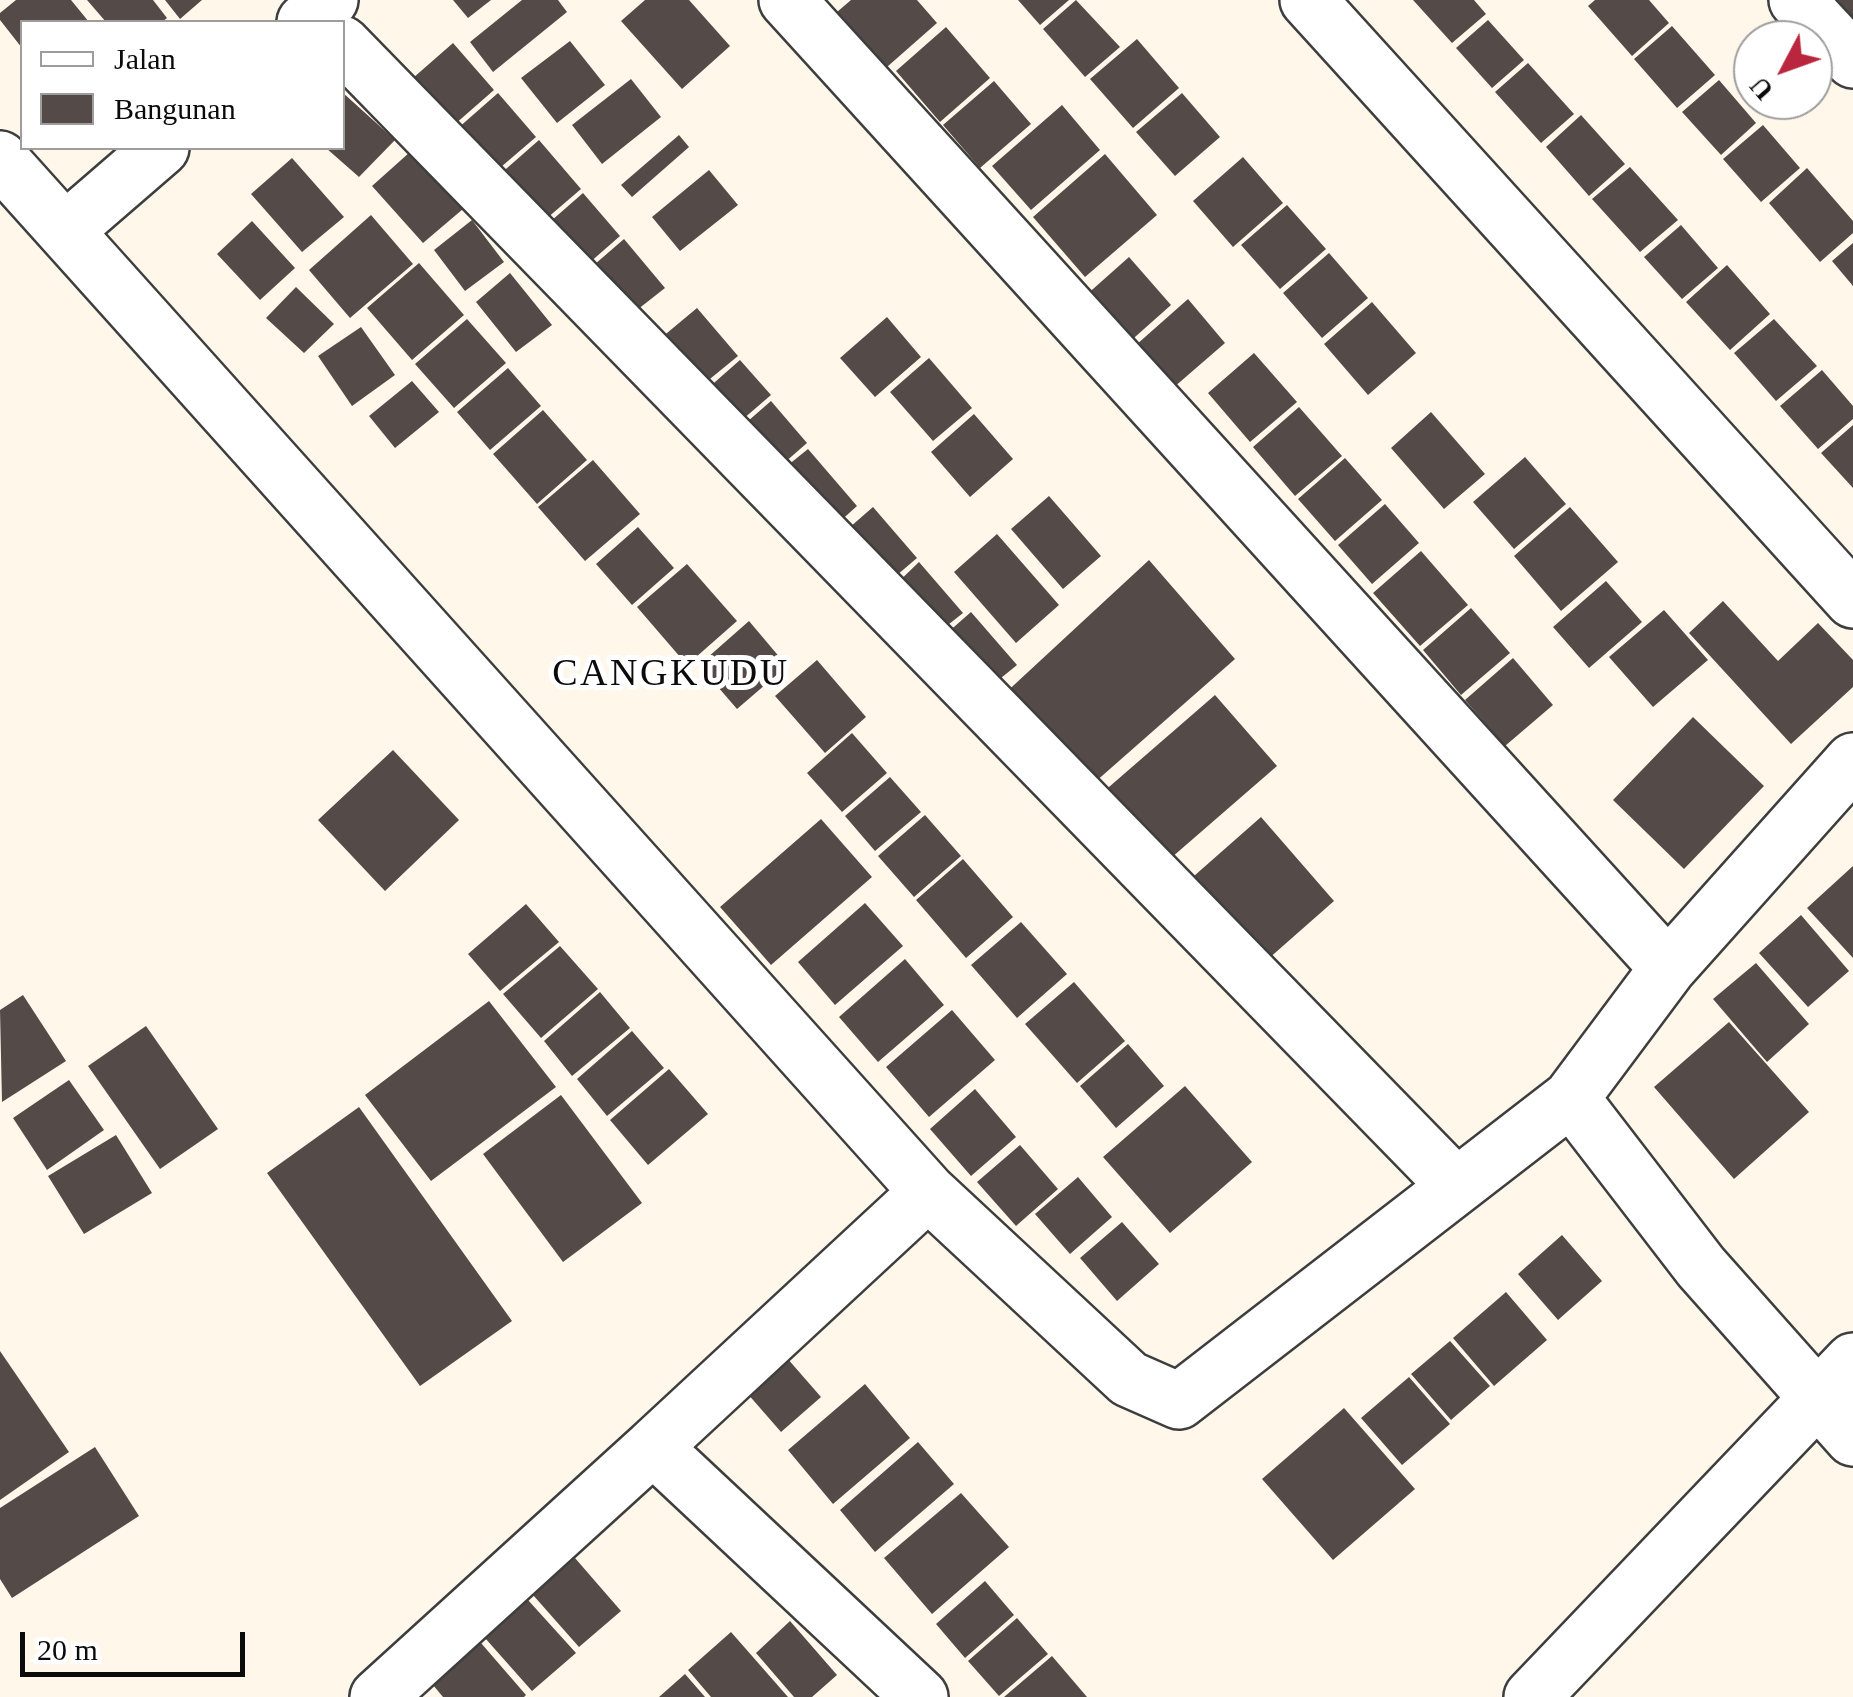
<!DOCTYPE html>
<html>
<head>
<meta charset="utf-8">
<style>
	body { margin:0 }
	#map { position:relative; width:1853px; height:1697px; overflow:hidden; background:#fff8ea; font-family:Georgia,serif }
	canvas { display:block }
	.legend { position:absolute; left:20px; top:20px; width:325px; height:130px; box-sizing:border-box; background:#fff; border:2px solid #9d9d9d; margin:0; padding:12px 18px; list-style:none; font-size:30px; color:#0b0b0b }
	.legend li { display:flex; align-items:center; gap:20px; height:50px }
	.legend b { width:50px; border:2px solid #9d9d9d }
	.north { position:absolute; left:1733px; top:20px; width:100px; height:100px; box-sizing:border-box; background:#fff; border:2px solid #9d9d9d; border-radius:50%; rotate:229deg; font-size:28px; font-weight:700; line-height:40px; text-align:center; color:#0b0b0b }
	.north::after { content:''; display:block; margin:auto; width:35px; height:45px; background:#b9263e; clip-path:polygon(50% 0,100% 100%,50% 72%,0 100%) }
	.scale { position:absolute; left:20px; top:1632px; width:225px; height:45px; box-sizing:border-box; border:5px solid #0b0b0b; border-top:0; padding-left:12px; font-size:30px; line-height:35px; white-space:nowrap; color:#0b0b0b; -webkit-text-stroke:8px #fff; paint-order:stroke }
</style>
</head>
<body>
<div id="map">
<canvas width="1853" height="1697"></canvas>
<ul class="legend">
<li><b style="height:12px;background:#fff"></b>Jalan</li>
<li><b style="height:28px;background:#544b48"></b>Bangunan</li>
</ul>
<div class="north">U</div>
<div class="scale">20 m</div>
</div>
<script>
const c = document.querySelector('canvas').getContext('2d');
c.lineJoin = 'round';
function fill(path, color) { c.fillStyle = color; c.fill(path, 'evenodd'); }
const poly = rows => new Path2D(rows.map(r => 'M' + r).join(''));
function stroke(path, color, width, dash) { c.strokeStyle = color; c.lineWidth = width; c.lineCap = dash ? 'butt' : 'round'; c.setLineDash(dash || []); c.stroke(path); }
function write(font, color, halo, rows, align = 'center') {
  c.font = font + ' Georgia,serif'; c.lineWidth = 10; c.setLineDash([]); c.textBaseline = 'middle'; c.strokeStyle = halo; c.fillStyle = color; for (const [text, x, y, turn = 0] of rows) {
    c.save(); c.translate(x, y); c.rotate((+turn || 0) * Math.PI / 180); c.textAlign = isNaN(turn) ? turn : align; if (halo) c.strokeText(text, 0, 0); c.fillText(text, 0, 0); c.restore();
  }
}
const building = poly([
	[16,0,71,0,89,22,22,22,22,48,0,20,0,13],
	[87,0,153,0,167,18,162,22,106,22],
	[165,0,202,0,180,19],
	[453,0,491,0,468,18],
	[522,0,558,0,567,12,493,72,470,42],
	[645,0,689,0,730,46,682,89,621,21],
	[851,0,917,0,937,23,879,74,830,18],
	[1018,0,1069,0,1040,25],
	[1076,0,1120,47,1085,77,1043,29],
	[1413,0,1474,0,1486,14,1452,43],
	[1595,0,1649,0,1669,23,1632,56,1588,6],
	[1825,0,1853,0,1853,32],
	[1488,20,1524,60,1492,88,1456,48],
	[1672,26,1715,75,1677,108,1634,59],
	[946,27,990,78,940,122,896,71],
	[1137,39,1179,88,1133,128,1090,79],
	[570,41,605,85,557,123,521,78],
	[453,43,494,90,446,132,405,85],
	[1528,63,1574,114,1541,143,1495,92],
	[631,79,661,117,602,164,572,125],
	[1719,80,1756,123,1721,155,1682,112],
	[994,81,1031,124,980,168,943,125],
	[342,92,395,140,359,177,326,148,342,148],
	[498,93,536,137,487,179,449,136],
	[1182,93,1220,137,1175,176,1136,132],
	[1062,105,1100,150,1031,210,992,166],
	[1581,115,1625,164,1589,196,1546,147],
	[1763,125,1800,168,1761,202,1723,159],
	[679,135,689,147,632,197,621,185],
	[539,140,581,189,532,231,490,183],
	[410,152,463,209,423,243,372,186],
	[1105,154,1157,215,1085,277,1033,217],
	[1243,157,1283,203,1233,247,1193,201],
	[292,158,344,217,302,252,251,194],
	[1630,167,1678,220,1640,252,1592,199],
	[1807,168,1853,221,1853,233,1820,262,1769,203],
	[709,170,738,205,680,251,652,217],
	[583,193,620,236,572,278,535,235],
	[1287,205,1326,249,1280,289,1241,245],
	[371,215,413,264,350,318,309,270],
	[472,220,504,262,465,291,434,250],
	[252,221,295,268,260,300,217,254],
	[1681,225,1718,268,1682,299,1644,257],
	[624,239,665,288,623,321,580,277],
	[1853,243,1853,286,1832,261],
	[1329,253,1368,298,1322,338,1283,293],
	[1129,257,1171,305,1126,345,1084,297],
	[419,263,464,315,412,360,367,308],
	[1727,265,1770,314,1730,350,1686,302],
	[510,273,552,325,516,352,476,302],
	[296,287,334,324,304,353,266,318],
	[1188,299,1225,343,1173,388,1136,345],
	[1372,302,1416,353,1368,395,1324,344],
	[697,308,738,356,694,392,655,343],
	[887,317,921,357,875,397,840,358],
	[467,319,506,363,454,408,415,364],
	[1774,319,1817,366,1776,401,1734,353],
	[361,327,395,375,352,406,318,356],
	[1254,353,1297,402,1250,442,1208,393],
	[929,358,972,408,933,441,890,392],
	[740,360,771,395,728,432,698,397],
	[508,368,541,406,490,450,457,412],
	[1822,370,1853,406,1853,419,1818,449,1780,406],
	[412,381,439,412,395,448,369,416],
	[771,401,807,443,768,477,732,435],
	[1299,407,1342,456,1295,496,1253,447],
	[543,410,587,460,537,504,493,454],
	[1431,412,1485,474,1444,509,1391,448],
	[974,414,1013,459,970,497,931,452],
	[1853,425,1853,488,1821,453],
	[808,449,857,506,827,533,777,474],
	[1525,457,1566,504,1514,549,1473,502],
	[1345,458,1382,500,1335,541,1298,499],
	[593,460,640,514,585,561,538,507],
	[1049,496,1101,556,1063,589,1011,529],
	[1385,504,1419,543,1372,584,1338,545],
	[873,507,917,558,883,587,834,541],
	[1570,507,1618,562,1561,611,1514,556],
	[638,527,674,568,632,605,596,564],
	[997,534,1059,605,1016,643,954,572],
	[1421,551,1468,605,1420,646,1373,593],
	[1149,560,1235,659,1086,790,1001,697],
	[919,562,963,613,934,636,891,589],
	[687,564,737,621,687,665,637,607],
	[1606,581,1642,622,1589,668,1553,627],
	[1723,601,1778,661,1818,623,1853,660,1853,687,1791,744,1689,633],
	[1471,608,1510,653,1461,695,1423,650],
	[1664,610,1708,660,1653,707,1609,657],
	[971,612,1017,665,985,691,938,641],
	[749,621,787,666,737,709,699,665],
	[1513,658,1553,705,1505,746,1465,700],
	[817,660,866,717,825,753,775,696],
	[1215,695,1277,766,1156,871,1094,800],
	[1693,717,1764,786,1684,869,1613,800],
	[852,733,887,773,842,812,807,773],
	[393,750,459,820,385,891,318,820],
	[890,777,921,812,875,851,845,816],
	[925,815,961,856,914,897,878,856],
	[1261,817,1334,901,1267,960,1194,876],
	[821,819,872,877,771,965,720,907],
	[963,859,1013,917,966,958,916,900],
	[1853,866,1853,958,1807,908],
	[865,903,903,946,835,1005,798,962],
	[526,904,559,942,500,991,468,954],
	[1801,915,1849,971,1808,1007,1759,953],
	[1021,922,1067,974,1017,1018,971,965],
	[560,946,598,989,541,1038,503,994],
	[905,959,944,1005,878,1062,839,1017],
	[1756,963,1809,1024,1767,1062,1713,999],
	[1074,982,1125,1041,1077,1083,1025,1024],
	[600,992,630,1028,572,1076,544,1041],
	[23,995,66,1061,2,1102,0,1010],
	[489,1001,556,1087,431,1181,365,1095],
	[952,1010,995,1060,929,1117,886,1067],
	[1729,1022,1809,1112,1734,1179,1654,1087],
	[146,1026,218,1129,160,1169,88,1066],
	[632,1031,664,1068,607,1116,577,1079],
	[1128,1044,1164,1086,1116,1128,1080,1086],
	[669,1069,708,1114,648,1165,610,1120],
	[69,1080,104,1130,47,1170,13,1118],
	[1185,1086,1252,1162,1170,1233,1103,1157],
	[975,1089,1016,1137,971,1176,930,1129],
	[561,1095,642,1203,563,1262,483,1154],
	[359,1107,512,1321,420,1386,267,1173],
	[116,1135,152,1193,84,1234,48,1176],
	[1020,1145,1058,1189,1016,1226,977,1182],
	[1078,1177,1112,1217,1070,1254,1035,1214],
	[1122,1222,1159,1264,1117,1301,1080,1258],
	[1562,1235,1602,1281,1558,1320,1518,1274],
	[1506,1292,1547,1340,1494,1386,1453,1338],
	[1450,1341,1490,1386,1451,1420,1411,1374],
	[780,1350,821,1397,781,1432,740,1385],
	[0,1351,69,1452,0,1500],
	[1409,1377,1450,1424,1402,1465,1361,1418],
	[865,1384,910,1438,833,1504,788,1450],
	[1344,1408,1415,1489,1333,1560,1262,1479],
	[918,1442,954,1484,875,1552,840,1510],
	[95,1447,139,1516,12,1598,0,1579,0,1508],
	[961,1493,1009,1547,932,1614,884,1558],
	[575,1558,621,1611,579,1647,533,1595],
	[985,1581,1014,1615,965,1658,936,1624],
	[528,1600,576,1653,532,1691,485,1638],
	[1017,1618,1048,1654,999,1696,968,1661],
	[790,1621,837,1675,812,1697,794,1697,756,1653],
	[731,1632,788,1697,711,1697,688,1670],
	[481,1643,526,1695,524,1697,443,1697,433,1685],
	[1052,1656,1087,1697,1004,1697],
	[685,1674,705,1697,659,1697]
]);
const street = poly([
	[787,0,1668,968],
	[1308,0,1853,600],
	[1797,0,1853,60],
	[305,22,330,0],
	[342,44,1456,1186],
	[0,159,928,1192,653,1447,920,1697],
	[65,231,161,148],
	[1571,1098,1701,1267,1853,1438],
	[928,1192,1129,1379,1179,1401,1571,1098,1668,968,1853,761],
	[378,1697,653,1447],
	[1532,1697,1853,1361]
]);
const quarterNames = [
	["CANGKUDU",671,675]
];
fill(building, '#544b48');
stroke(street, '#3e3e3e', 60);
stroke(street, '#fff', 55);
c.letterSpacing = '2.5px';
write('38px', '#0b0b0b', '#fff', quarterNames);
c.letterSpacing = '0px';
</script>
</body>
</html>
